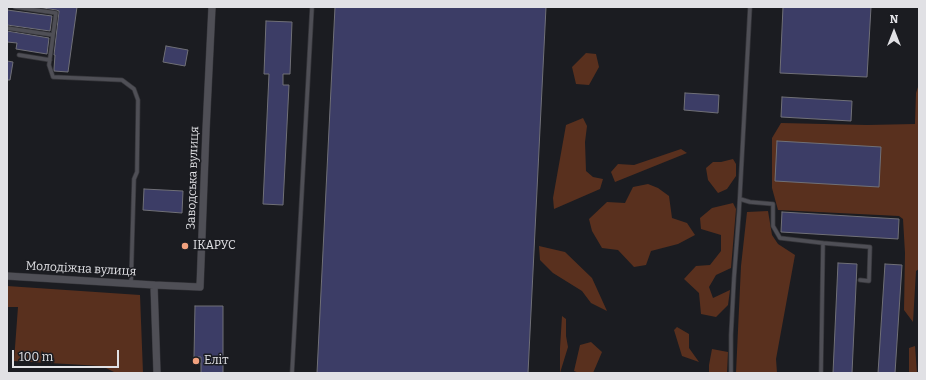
<!DOCTYPE html>
<html>
<head>
<meta charset="utf-8">
<style>
	body { margin:0 }
	#map { position:relative; width:926px; height:380px; overflow:hidden; background:#1b1c21; font-family:Bitter,serif }
	canvas { display:block }
	.frame { position:absolute; inset:0; border:8px solid #e1e1e5; pointer-events:none }
	.north { position:absolute; left:874px; top:12px; width:40px; height:40px; -webkit-text-stroke:3px #1b1c21; paint-order:stroke; rotate:0deg; font-size:11px; font-weight:700; line-height:16px; text-align:center; color:#e1e1e5 }
	.north::after { content:''; display:block; margin:auto; width:14px; height:18px; background:#e1e1e5; clip-path:polygon(50% 0,100% 100%,50% 72%,0 100%) }
	.scale { position:absolute; left:12px; top:350px; width:107px; height:18px; box-sizing:border-box; border:2px solid #e1e1e5; border-top:0; padding-left:5px; font-size:12px; line-height:14px; white-space:nowrap; color:#e1e1e5; -webkit-text-stroke:3px #1b1c21; paint-order:stroke }
</style>
</head>
<body>
<div id="map">
<canvas width="926" height="380"></canvas>
<div class="frame"></div>
<div class="north">N</div>
<div class="scale">100 m</div>
</div>
<script>
const c = document.querySelector('canvas').getContext('2d');
c.lineJoin = 'round';
function fill(path, color) { c.fillStyle = color; c.fill(path, 'evenodd'); }
const poly = rows => new Path2D(rows.map(r => 'M' + r).join(''));
function stroke(path, color, width, dash) { c.strokeStyle = color; c.lineWidth = width; c.lineCap = dash ? 'butt' : 'round'; c.setLineDash(dash || []); c.stroke(path); }
function write(font, color, halo, rows, align = 'center') {
  c.font = font + ' Bitter,serif'; c.lineWidth = 3; c.setLineDash([]); c.textBaseline = 'middle'; c.strokeStyle = halo; c.fillStyle = color; for (const [text, x, y, turn = 0] of rows) {
    c.save(); c.translate(x, y); c.rotate((+turn || 0) * Math.PI / 180); c.textAlign = isNaN(turn) ? turn : align; if (halo) c.strokeText(text, 0, 0); c.fillText(text, 0, 0); c.restore();
  }
}
const green = poly([
	[586,53,596,54,599,67,589,85,576,84,572,67],
	[919,84,919,269,916,271,913,322,904,310,905,253,903,219,899,216,778,210,772,188,772,138,781,123,867,125,915,124,916,93],
	[583,118,587,126,585,142,586,171,593,177,603,179,600,189,554,209,553,198,566,125],
	[681,149,687,153,615,182,611,172,618,164,634,165],
	[733,159,736,164,736,176,727,189,718,193,708,180,706,168,713,162,721,162],
	[648,184,658,188,669,196,672,218,687,223,695,235,678,244,651,251,646,265,634,267,618,250,602,248,592,231,589,219,607,202,625,203,633,187],
	[733,203,736,209,731,268,716,275,709,287,713,298,730,290,728,305,716,317,701,314,699,293,684,279,696,266,710,265,721,251,721,235,701,229,700,218,712,208],
	[768,211,772,235,778,244,795,255,776,359,777,373,736,373,741,266,747,212],
	[539,246,565,252,592,278,607,311,591,303,582,291,553,273,540,260],
	[7,286,140,295,143,373,116,373,102,366,14,361,18,307,7,307],
	[562,316,566,319,566,336,568,347,560,373,560,348],
	[677,327,689,334,689,348,699,362,682,356,674,330],
	[591,342,602,352,593,373,579,373,574,371,580,345],
	[915,346,917,373,909,373,909,348],
	[712,349,728,352,727,373,709,373,709,365]
]);
const building = poly([
	[37,7,77,7,68,72,54,71,54,69,55,55,54,55,59,11,56,10,37,7],
	[335,7,546,7,528,373,317,373,335,7],
	[783,7,871,7,867,77,780,73,783,7],
	[7,10,52,16,50,31,7,25,7,10],
	[266,21,292,22,290,74,283,74,283,85,289,85,283,205,263,204,269,74,264,74,266,21],
	[7,31,49,38,47,54,16,49,17,43,7,42,7,31],
	[166,46,188,50,185,66,163,62,166,46],
	[7,61,13,62,10,80,7,80,7,61],
	[685,93,719,95,718,113,684,110,685,93],
	[782,97,852,101,851,121,781,117,782,97],
	[777,141,881,147,879,187,775,181,777,141],
	[144,189,183,191,182,213,143,210,144,189],
	[782,212,899,219,898,239,781,232,782,212],
	[838,263,857,264,852,373,833,373,838,263],
	[885,264,902,265,895,373,878,373,885,264],
	[195,306,223,306,223,373,201,373,201,357,194,357,195,306]
]);
const lane = poly([
	[15,7,56,13,49,65,53,77,122,80,134,89,138,100,137,172,134,179,131,283],
	[7,28,53,35],
	[19,55,50,60],
	[740,199,750,202,773,204,773,226,780,238,823,243],
	[292,373,312,7],
	[731,373,731,335,734,278,739,212,750,7],
	[821,373,823,243,870,247,869,281,860,280]
]);
const street = poly([
	[7,276,154,285],
	[157,373,154,285,200,287,206,130,212,7]
]);
const markers = [
	[185,246,4,"#f2a17e"],
	[196,361,4,"#f2a17e"]
];
const streetNames = [
	["Заводська вулиця",193,178,-88],
	["Молодіжна вулиця",81,269,3]
];
const poiNames = [
	["ІКАРУС",193,246],
	["Еліт",204,361]
];
fill(green, '#59301e');
fill(building, '#3c3d66');
stroke(building, '#707077', 1);
stroke(lane, '#36363b', 5);
stroke(street, '#36363b', 8);
stroke(lane, '#4f4f56', 3.5);
stroke(street, '#4f4f56', 7);
for (const [x, y, r, color] of markers) { const dot = new Path2D(); dot.arc(x, y, r, 0, 2 * Math.PI); c.fillStyle = color; c.fill(dot); stroke(dot, '#1b1c21', 1.5); }
write('12px', '#e1e1e5', '#1b1c21', streetNames);
write('12px', '#e1e1e5', '#1b1c21', poiNames, 'left');
</script>
</body>
</html>
